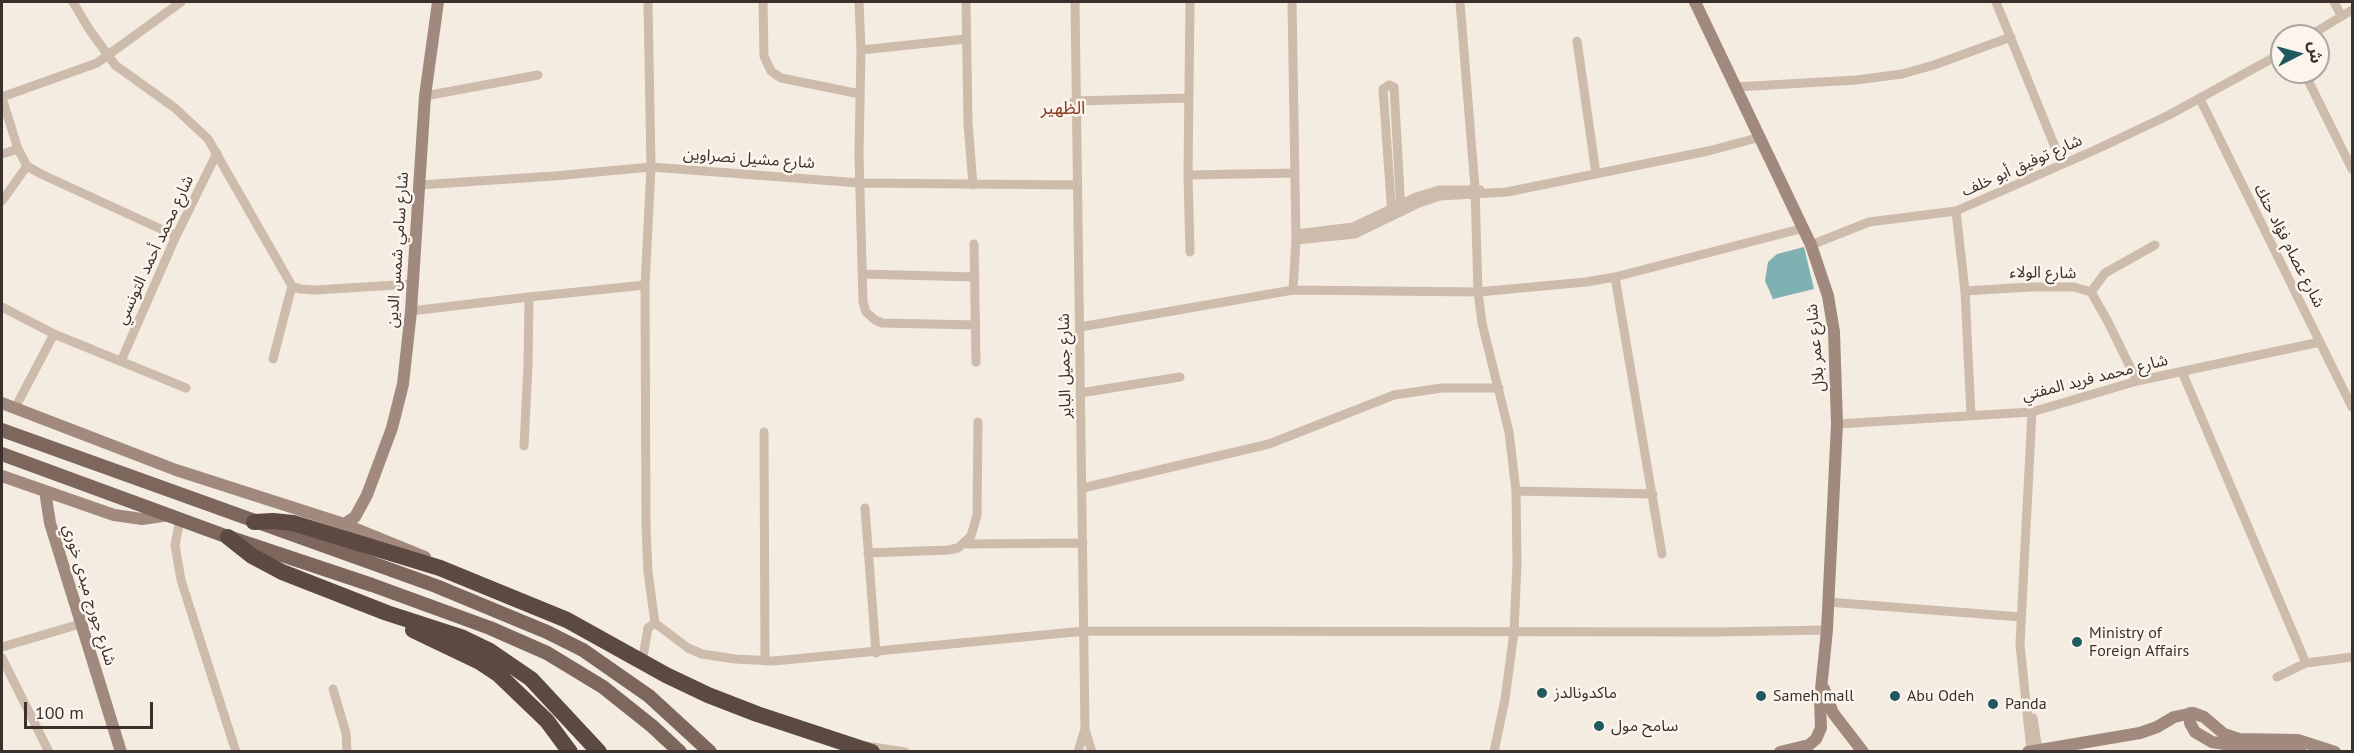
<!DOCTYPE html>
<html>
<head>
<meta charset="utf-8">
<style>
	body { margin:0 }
	#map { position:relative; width:2354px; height:753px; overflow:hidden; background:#f4ebe1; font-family:"PT Sans","Noto Sans Arabic",sans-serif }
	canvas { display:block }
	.frame { position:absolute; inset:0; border:3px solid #3b302b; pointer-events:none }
	.north { position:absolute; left:2270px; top:24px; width:60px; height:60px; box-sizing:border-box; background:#fbf5ee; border:2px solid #aea6a0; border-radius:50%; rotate:84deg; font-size:16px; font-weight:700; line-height:24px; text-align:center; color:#3b302b }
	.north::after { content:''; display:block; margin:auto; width:21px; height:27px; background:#1f5a5e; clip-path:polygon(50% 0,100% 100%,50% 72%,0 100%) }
	.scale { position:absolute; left:24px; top:702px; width:129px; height:27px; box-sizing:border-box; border:3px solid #3b302b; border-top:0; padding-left:8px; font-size:18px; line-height:21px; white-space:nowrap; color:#3b302b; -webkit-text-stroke:4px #fbf5ee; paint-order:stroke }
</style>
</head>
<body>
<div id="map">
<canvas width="2354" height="753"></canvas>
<div class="frame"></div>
<div class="north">ش</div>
<div class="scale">100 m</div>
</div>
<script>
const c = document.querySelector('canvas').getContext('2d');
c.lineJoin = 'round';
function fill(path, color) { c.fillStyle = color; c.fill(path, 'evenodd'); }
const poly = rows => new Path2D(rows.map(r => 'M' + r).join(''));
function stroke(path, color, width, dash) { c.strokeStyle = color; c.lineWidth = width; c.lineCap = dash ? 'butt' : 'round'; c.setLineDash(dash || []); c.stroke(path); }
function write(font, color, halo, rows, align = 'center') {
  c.font = font + ' "PT Sans","Noto Sans Arabic",sans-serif'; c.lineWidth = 5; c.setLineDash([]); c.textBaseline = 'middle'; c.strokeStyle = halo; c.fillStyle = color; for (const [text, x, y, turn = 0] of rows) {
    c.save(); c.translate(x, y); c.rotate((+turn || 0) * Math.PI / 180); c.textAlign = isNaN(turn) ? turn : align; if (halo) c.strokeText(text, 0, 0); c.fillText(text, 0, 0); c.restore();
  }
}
const water = poly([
	[1804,247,1814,289,1773,299,1765,281,1768,262,1777,254]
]);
const street = poly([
	[73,2,89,29,115,65,175,108,208,139,292,286,300,289,315,290,413,284],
	[763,2,764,56,771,71,781,78,860,94],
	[859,2,861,50,859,154,863,302,866,312,875,320,882,323,976,325],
	[966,2,968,123,973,185],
	[1075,2,1085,729,1092,752],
	[1460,2,1475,188,1478,292,1482,323,1509,432,1516,491,1517,564,1514,632,1505,699,1494,752],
	[1996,2,2062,164],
	[2334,2,2341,15],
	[2309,36,2352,10],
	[1577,41,1596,174],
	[861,50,966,39],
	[2304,72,2352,169],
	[1736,87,1856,80,1902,74,1934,65,2011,37],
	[425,96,538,75],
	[2,97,97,63,181,2],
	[2,98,18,149,27,166,41,174,176,236],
	[2200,99,2352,407],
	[1074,101,1189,98],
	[2,154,18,149],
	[1188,175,1295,173],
	[419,185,554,176,651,167,860,183,1078,185],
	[2,201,27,166],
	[1392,216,1383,89,1389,85,1394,87,1401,212],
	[1296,234,1353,227,1416,197,1439,190,1480,190],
	[1296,240,1355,234,1419,203,1440,196,1507,192,1708,151,1761,137],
	[974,244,976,362],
	[1811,245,1869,222,1956,211],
	[1190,252,1188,175,1190,2],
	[862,274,975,277],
	[1615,277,1662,554],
	[645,285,646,527,648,572,655,623],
	[1293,290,1478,292,1586,282,1615,277,1804,228],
	[1965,291,2030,287,2074,287,2091,292,2107,320,2137,381],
	[2091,292,2105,273,2155,245],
	[2,307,54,334,186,388],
	[411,311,529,297],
	[1080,327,1293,290,1296,240,1292,2],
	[273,359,292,286],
	[121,361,176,236,217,153],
	[2182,372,2306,663],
	[1080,393,1180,377],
	[15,408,54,334],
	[1971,415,1965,291,1956,211,2095,150,2169,115,2282,53],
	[1837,424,2032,412,2137,381,2320,342],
	[764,432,765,661],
	[524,446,528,366,529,297,645,285,651,167,648,2],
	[1083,488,1269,444,1394,395,1442,388,1499,388],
	[1516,491,1653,494],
	[865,508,876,653],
	[180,520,175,545,181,580,236,752],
	[964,544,1083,543],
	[868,553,948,550,958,548,971,536,977,515,978,422],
	[1828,602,2021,617],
	[2,647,80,624],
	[2,658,49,752],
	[642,663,648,628,655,623,688,648,702,654,735,659,774,661,1085,631,1715,632,1827,630],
	[2277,677,2306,663,2352,657],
	[333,689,346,733,347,752],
	[2033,718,2038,750],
	[866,746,905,752],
	[2031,751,2020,644,2032,412],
	[1078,752,1084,732]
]);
const secondary = poly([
	[1695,2,1811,245,1828,296,1834,332,1837,424,1827,630,1820,699,1821,728,1816,739,1809,745,1780,752],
	[2,403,176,470,344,524,425,557],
	[2,476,114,515,142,519,169,515],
	[45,491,50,523,121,752],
	[344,524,355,517,367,495,392,428,403,384,411,311,425,96,438,2],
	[1824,689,1833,713,1863,752],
	[2190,713,2190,723,2195,732,2212,742,2250,748,2294,748,2301,752],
	[2028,752,2140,733,2157,727,2174,717,2193,713,2204,717,2224,734,2239,739,2298,740,2335,752]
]);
const primary = poly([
	[2,430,436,586,547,632,583,650,649,696,710,752],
	[2,454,228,537,372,585,490,628,547,653,603,687,652,726,680,752]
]);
const highway = poly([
	[254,522,273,521,293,523,440,568,567,620,666,675,708,695,757,714,872,752],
	[228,537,252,556,282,572,387,613,461,637,490,651,531,679,599,752],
	[413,630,480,662,498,674,547,721,570,752]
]);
const markers = [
	[2077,642,6,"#1f5a5e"],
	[1542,693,6,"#1f5a5e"],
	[1761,696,6,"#1f5a5e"],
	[1895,696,6,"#1f5a5e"],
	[1993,704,6,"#1f5a5e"],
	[1599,726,6,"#1f5a5e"]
];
const streetNames = [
	["شارع مشيل نصراوين",749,159,4],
	["شارع توفيق أبو خلف",2022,166,-24],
	["شارع عصام فؤاد حتك",2289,246,63],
	["شارع محمد أحمد التونسي",155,250,-65],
	["شارع سامي شمس الدين",398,250,-86],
	["شارع الولاء",2043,273,1],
	["شارع عمر بلال",1816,348,-95],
	["شارع جميل الباير",1065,366,-91],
	["شارع محمد فريد المفتي",2095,378,-14],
	["شارع جورج مبدى خوري",89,595,73]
];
const poiNames = [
	["Ministry of",2089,633],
	["Foreign Affairs",2089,651],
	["ماكدونالدز",1554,693],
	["Sameh mall",1773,696],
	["Abu Odeh",1907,696],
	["Panda",2005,704],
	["سامح مول",1611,726]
];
const neighbourhoodNames = [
	["الظهير",1063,109]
];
fill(water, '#7fb0b2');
stroke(street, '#cdbbac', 9);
stroke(secondary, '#a18a7d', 12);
stroke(primary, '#7d675c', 14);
stroke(highway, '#5c4a42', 16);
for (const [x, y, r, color] of markers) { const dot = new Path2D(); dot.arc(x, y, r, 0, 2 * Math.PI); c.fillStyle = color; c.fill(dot); stroke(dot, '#fbf5ee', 2); }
write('16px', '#3b302b', '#fbf5ee', streetNames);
write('16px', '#3b302b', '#fbf5ee', poiNames, 'left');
write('18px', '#8c3b22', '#fbf5ee', neighbourhoodNames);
</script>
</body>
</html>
